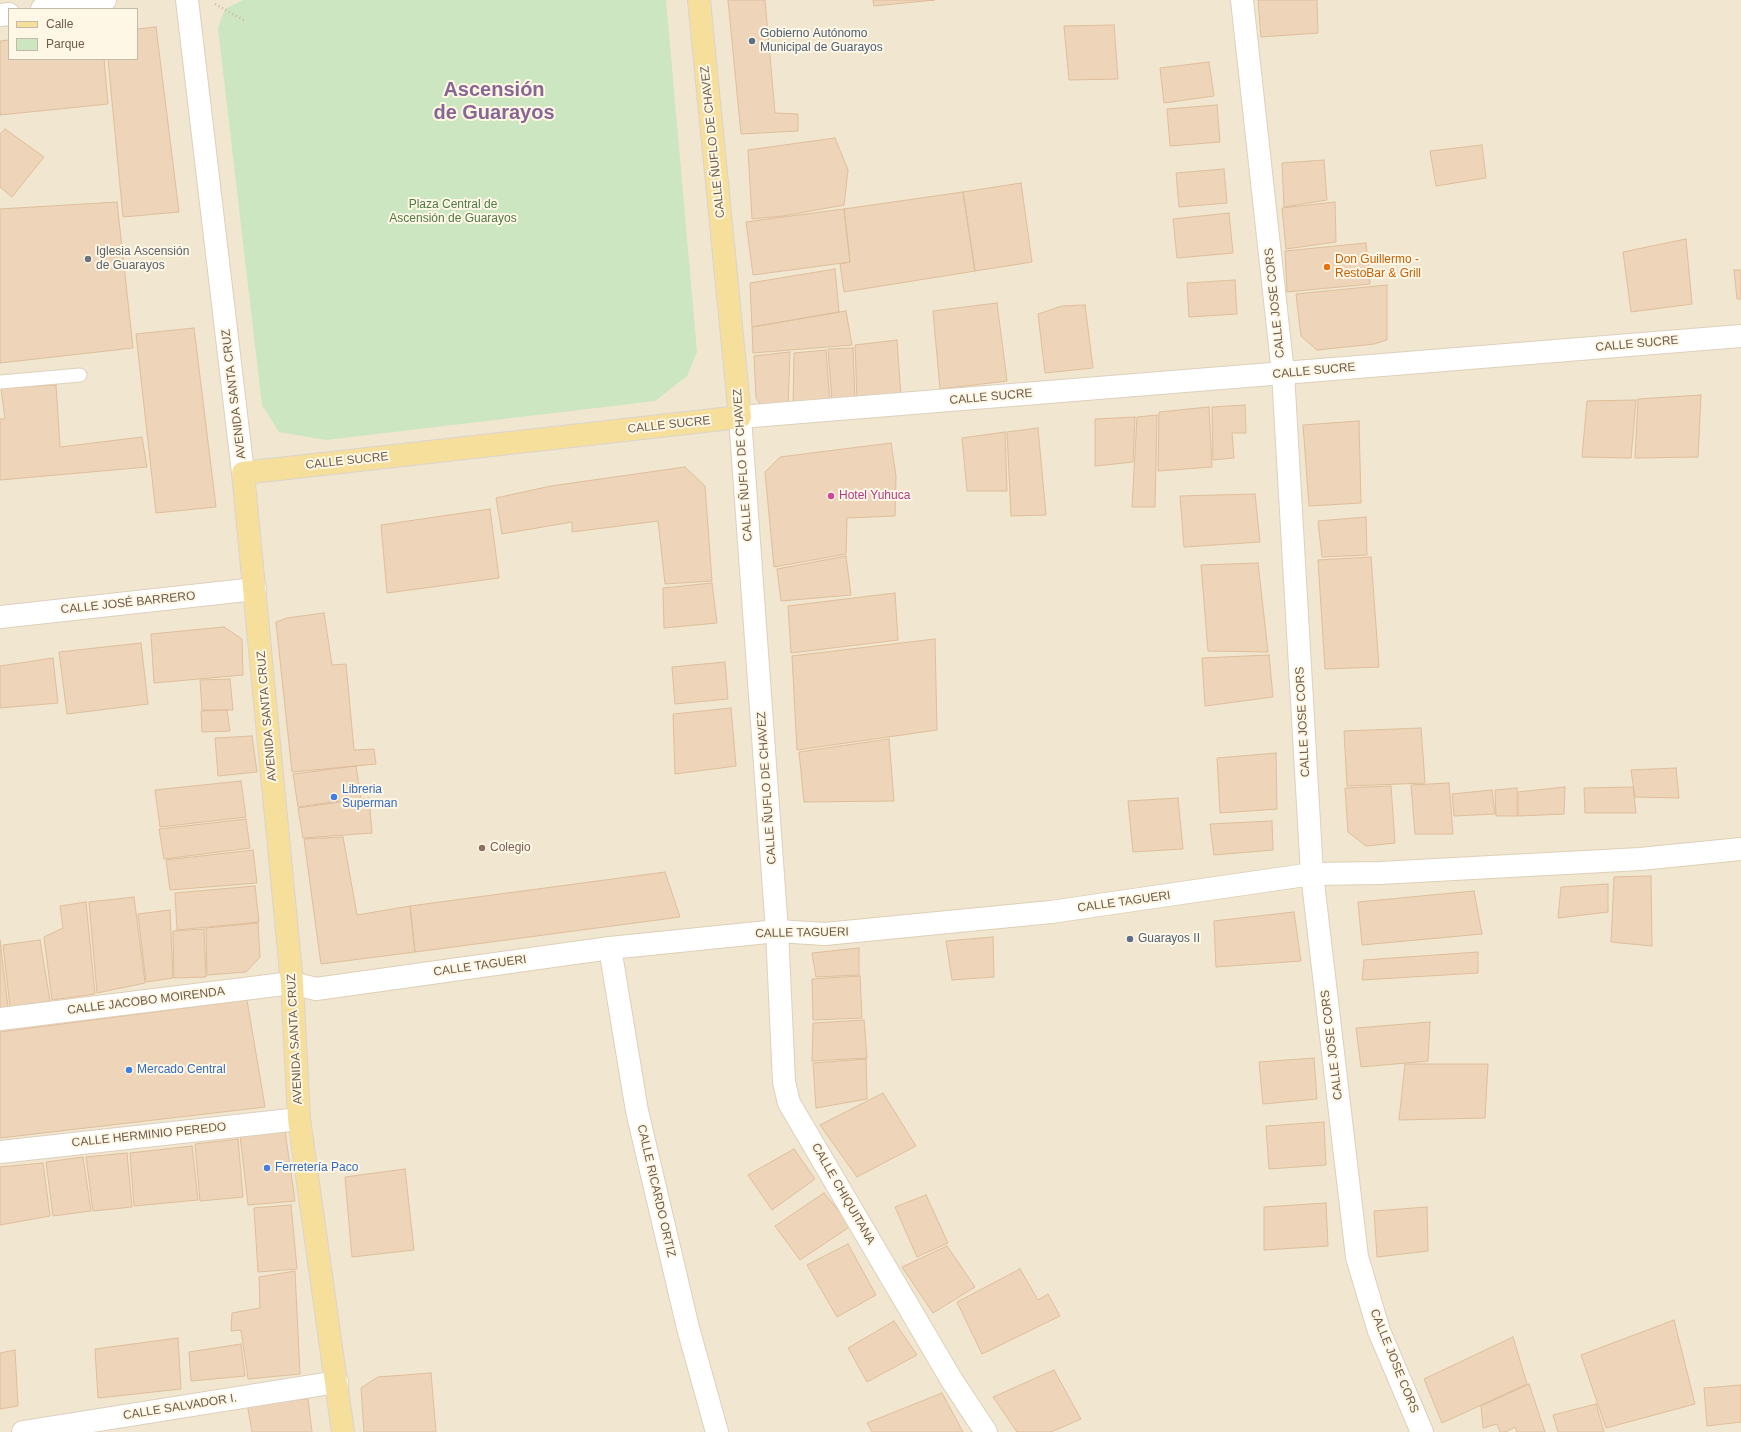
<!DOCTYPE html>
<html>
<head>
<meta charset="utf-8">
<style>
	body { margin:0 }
	#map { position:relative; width:1741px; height:1432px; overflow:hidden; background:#faf3e0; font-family:Helvetica,sans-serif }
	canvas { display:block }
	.legend { position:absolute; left:8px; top:8px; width:130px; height:52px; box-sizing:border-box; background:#fef7e6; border:1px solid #c5b9a7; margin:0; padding:5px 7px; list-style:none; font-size:12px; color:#6f5b49 }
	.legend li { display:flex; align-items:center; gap:8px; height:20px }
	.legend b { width:20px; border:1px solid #c5b9a7 }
</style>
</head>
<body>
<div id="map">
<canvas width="1741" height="1432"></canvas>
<ul class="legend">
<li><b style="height:5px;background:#f6df9b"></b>Calle</li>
<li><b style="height:11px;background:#cbe6c0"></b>Parque</li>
</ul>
</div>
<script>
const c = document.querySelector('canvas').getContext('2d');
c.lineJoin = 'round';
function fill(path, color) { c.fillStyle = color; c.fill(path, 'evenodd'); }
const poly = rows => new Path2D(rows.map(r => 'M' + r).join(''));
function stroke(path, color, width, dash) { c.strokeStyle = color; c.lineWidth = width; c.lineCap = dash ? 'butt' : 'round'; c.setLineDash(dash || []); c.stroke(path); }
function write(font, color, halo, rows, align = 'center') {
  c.font = font + ' Helvetica,sans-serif'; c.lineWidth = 4; c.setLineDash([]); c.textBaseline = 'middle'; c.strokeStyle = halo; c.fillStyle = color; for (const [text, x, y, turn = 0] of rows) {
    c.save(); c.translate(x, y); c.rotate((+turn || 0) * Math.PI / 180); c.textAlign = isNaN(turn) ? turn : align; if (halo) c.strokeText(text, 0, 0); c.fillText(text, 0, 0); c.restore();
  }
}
const residential = poly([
	[0,0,1741,0,1741,1432,0,1432],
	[9,9,137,9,137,59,9,59]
]);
const green = poly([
	[243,0,666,0,697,352,687,376,655,401,326,440,279,432,262,405,218,28,225,9]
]);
const building = poly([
	[728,0,765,0,775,113,798,114,798,131,741,134,728,0],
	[873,0,935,0,874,6,873,0],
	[1258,0,1317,0,1318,33,1261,37,1258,0],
	[1114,25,1118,79,1069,80,1064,26,1114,25],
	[156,27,179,212,123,217,108,59,137,59,137,29,156,27],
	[9,40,9,59,104,59,108,104,0,115,0,41,9,40],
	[1209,62,1214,96,1164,103,1160,68,1209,62],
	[1217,105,1220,142,1170,146,1167,109,1217,105],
	[5,129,44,157,12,197,0,187,0,134,5,129],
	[835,138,848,170,844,205,783,216,752,219,748,150,835,138],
	[1482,145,1486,178,1436,186,1430,151,1482,145],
	[1324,160,1327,200,1284,207,1282,163,1324,160],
	[1224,169,1227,203,1179,207,1176,173,1224,169],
	[1021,183,1032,262,975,271,963,192,1021,183],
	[963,192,975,271,844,292,840,264,850,262,844,209,963,192],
	[117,202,133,348,0,363,0,209,117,202],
	[1335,202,1336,242,1286,249,1282,208,1335,202],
	[844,209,850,262,753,275,746,222,844,209],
	[1229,213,1233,253,1177,258,1173,219,1229,213],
	[1686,239,1692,304,1631,312,1623,252,1686,239],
	[1366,243,1370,284,1287,292,1285,251,1366,243],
	[835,269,839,312,752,327,750,283,835,269],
	[1734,270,1741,270,1741,299,1737,299,1734,270],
	[1235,280,1237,314,1189,317,1187,283,1235,280],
	[1387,285,1387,340,1374,344,1317,350,1301,336,1296,294,1387,285],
	[997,303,1007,381,940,389,933,311,997,303],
	[1085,305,1093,368,1045,373,1038,314,1062,306,1085,305],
	[846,311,852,345,753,353,752,327,846,311],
	[194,328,216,507,156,513,136,334,194,328],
	[897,340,901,397,857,400,855,345,897,340],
	[853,348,855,400,832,401,828,349,853,348],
	[826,350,830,403,793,407,794,353,826,350],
	[790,352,788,409,765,410,756,398,754,356,790,352],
	[56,385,60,447,142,437,147,467,0,480,0,419,5,419,1,388,56,385],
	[1701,395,1698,457,1635,458,1638,399,1701,395],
	[1636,400,1631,458,1582,457,1587,401,1636,400],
	[1245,405,1246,433,1232,433,1234,458,1213,460,1212,407,1245,405],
	[1209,407,1212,467,1158,471,1159,412,1209,407],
	[1157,415,1155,507,1132,507,1137,417,1157,415],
	[1135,417,1133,462,1095,466,1095,419,1135,417],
	[1359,421,1361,503,1309,506,1303,425,1359,421],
	[1038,428,1046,515,1011,516,1007,432,1038,428],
	[1005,432,1007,491,967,491,962,438,1005,432],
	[891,443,896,476,895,516,847,518,846,554,774,567,765,472,780,457,891,443],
	[685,467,705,486,712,581,665,584,658,521,572,532,572,522,502,534,496,498,551,486,685,467],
	[1255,494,1260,542,1184,547,1180,496,1255,494],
	[490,509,499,578,387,593,381,525,490,509],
	[1366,517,1367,555,1322,557,1318,521,1366,517],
	[846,556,851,595,781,601,777,569,846,556],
	[1371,557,1379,667,1325,669,1318,560,1371,557],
	[1258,563,1268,652,1208,651,1201,565,1258,563],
	[712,583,717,623,664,628,663,588,712,583],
	[895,593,898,640,791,653,788,606,895,593],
	[324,613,332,665,346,664,354,750,374,749,376,764,292,772,276,622,287,618,324,613],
	[224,627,242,639,243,675,154,683,151,634,224,627],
	[935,639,937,730,797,750,792,656,935,639],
	[141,643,148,704,67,714,59,652,141,643],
	[1269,655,1273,697,1205,706,1202,658,1269,655],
	[53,658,58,703,0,708,0,666,53,658],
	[725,662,728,699,675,704,672,667,725,662],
	[230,679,233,710,202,710,200,680,230,679],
	[731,708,736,766,675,774,673,714,731,708],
	[227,710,230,731,202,732,201,711,227,710],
	[1421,728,1425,783,1347,786,1344,731,1421,728],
	[252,736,257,772,218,776,215,738,252,736],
	[889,739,894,801,804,802,799,752,889,739],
	[1276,753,1277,809,1220,813,1217,758,1276,753],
	[356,766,361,798,298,807,293,774,356,766],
	[1676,768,1679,798,1635,797,1631,770,1676,768],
	[241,781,246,817,160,827,155,790,241,781],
	[1449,783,1453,834,1415,834,1411,785,1449,783],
	[1391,786,1395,843,1366,846,1348,832,1345,788,1391,786],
	[1565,787,1564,814,1518,816,1518,792,1565,787],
	[1633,787,1636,813,1585,813,1584,788,1633,787],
	[1517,788,1517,816,1496,816,1495,790,1517,788],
	[1492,790,1495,814,1454,816,1452,794,1492,790],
	[369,798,372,833,303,838,298,808,369,798],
	[1178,798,1183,849,1133,852,1128,801,1178,798],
	[246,819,250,848,164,859,159,829,246,819],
	[1272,821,1273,850,1214,855,1210,824,1272,821],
	[343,837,357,915,410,906,415,952,321,964,304,839,343,837],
	[253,850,257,883,170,890,166,860,253,850],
	[665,872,680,917,415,952,410,906,665,872],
	[1651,876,1652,946,1611,942,1614,877,1651,876],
	[1608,884,1608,912,1558,918,1561,887,1608,884],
	[255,886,259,922,177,930,175,893,255,886],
	[1474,891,1482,934,1362,945,1358,902,1474,891],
	[134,897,145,983,97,993,89,902,134,897],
	[86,902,95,994,52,1000,44,937,63,928,60,906,86,902],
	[170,910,173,978,146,982,138,914,170,910],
	[1294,912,1301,961,1216,967,1214,921,1294,912],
	[258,923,260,957,246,972,207,975,206,928,258,923],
	[204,929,206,977,174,978,173,931,204,929],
	[993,937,994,977,952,980,946,941,993,937],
	[0,940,8,1007,0,1008,0,940],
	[40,940,50,1001,10,1007,3,945,40,940],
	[859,948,859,975,816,977,812,953,859,948],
	[1478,952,1478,973,1362,980,1364,960,1478,952],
	[860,976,862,1018,813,1020,812,979,860,976],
	[247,1000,265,1107,0,1138,0,1032,247,1000],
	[864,1020,867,1058,812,1061,813,1023,864,1020],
	[1430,1022,1428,1061,1361,1067,1356,1028,1430,1022],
	[1314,1058,1317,1099,1263,1104,1259,1062,1314,1058],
	[866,1059,867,1099,816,1108,813,1063,866,1059],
	[1405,1064,1488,1064,1485,1118,1399,1120,1405,1064],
	[883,1093,916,1146,857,1177,820,1125,883,1093],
	[1324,1122,1326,1165,1269,1169,1266,1126,1324,1122],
	[285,1131,295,1201,248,1205,240,1135,285,1131],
	[238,1139,243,1197,200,1201,195,1144,238,1139],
	[192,1146,198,1200,134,1206,130,1153,192,1146],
	[794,1149,815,1179,772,1210,748,1175,794,1149],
	[127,1153,132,1207,93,1211,86,1157,127,1153],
	[83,1157,91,1211,53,1216,46,1162,83,1157],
	[43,1163,50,1216,0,1225,0,1167,43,1163],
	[405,1169,414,1250,352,1257,345,1177,405,1169],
	[824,1193,851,1226,800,1260,775,1226,824,1193],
	[926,1195,948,1243,917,1257,895,1207,926,1195],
	[1326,1203,1328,1246,1264,1250,1264,1207,1326,1203],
	[291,1205,297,1269,258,1272,254,1208,291,1205],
	[1427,1207,1428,1251,1377,1257,1374,1211,1427,1207],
	[848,1244,876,1295,837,1317,807,1265,848,1244],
	[947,1246,975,1287,933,1313,902,1267,947,1246],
	[1020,1269,1038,1300,1048,1294,1060,1316,982,1354,957,1302,1020,1269],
	[295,1271,300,1374,248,1379,241,1330,231,1331,232,1313,260,1308,259,1277,295,1271],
	[1674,1320,1695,1404,1606,1428,1581,1355,1674,1320],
	[894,1321,917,1355,867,1382,848,1348,894,1321],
	[1513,1337,1527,1384,1442,1423,1424,1379,1513,1337],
	[178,1338,181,1389,98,1398,95,1349,178,1338],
	[241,1344,245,1376,191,1381,189,1352,241,1344],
	[15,1350,18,1406,0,1409,0,1353,15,1350],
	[1054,1370,1081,1419,1051,1432,1017,1432,993,1397,1054,1370],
	[431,1373,436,1432,364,1432,361,1388,378,1377,431,1373],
	[1529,1384,1545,1432,1517,1432,1515,1427,1506,1432,1500,1432,1497,1424,1483,1428,1481,1406,1529,1384],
	[1741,1385,1741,1422,1707,1426,1704,1388,1741,1385],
	[942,1393,963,1432,872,1432,867,1423,942,1393],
	[308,1399,312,1432,252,1432,247,1403,308,1399],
	[1596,1404,1604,1432,1558,1432,1553,1415,1596,1404]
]);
const path = poly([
	[215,4,245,21]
]);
const service = poly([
	[0,382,80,375]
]);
const minor = poly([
	[187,0,243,473],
	[42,9,105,0],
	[0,15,9,14],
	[0,617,255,589],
	[1312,874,1357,1257,1379,1331,1422,1432],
	[610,948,637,1111,688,1328,717,1432],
	[0,1152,299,1119],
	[23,1432,337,1382],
	[986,1432,951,1379,789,1103,784,1082,777,931,740,417,1741,336]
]);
const tertiary = poly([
	[1242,0,1283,373,1312,874]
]);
const secondary = poly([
	[0,1019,292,983,316,989,610,948,777,931,825,934,1051,912,1312,874,1380,873,1640,859,1741,849]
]);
const primary = poly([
	[343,1432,299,1119,292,983,243,473,740,417,699,0]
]);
const markers = [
	[752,41,4,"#5c6f8a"],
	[88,259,4,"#6b7280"],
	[1327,267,4,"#e8710a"],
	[831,496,4,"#d1479c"],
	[334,797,4,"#3f7fe0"],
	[482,848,4,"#8d6e63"],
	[1130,939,4,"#5c6f8a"],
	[129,1070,4,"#3f7fe0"],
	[267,1168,4,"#3f7fe0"]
];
const serviceNames = [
	["Gobierno Autónomo",760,34],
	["Municipal de Guarayos",760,48],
	["Guarayos II",1138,939]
];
const streetNames = [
	["CALLE ÑUFLO DE CHAVEZ",713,142,-96],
	["CALLE JOSE CORS",1275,303,-96],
	["CALLE SUCRE",1637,344,-5],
	["CALLE SUCRE",1314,371,-5],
	["AVENIDA SANTA CRUZ",234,394,-97],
	["CALLE SUCRE",991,397,-5],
	["CALLE SUCRE",669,425,-6],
	["CALLE SUCRE",347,461,-6],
	["CALLE ÑUFLO DE CHAVEZ",743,465,-94],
	["CALLE JOSÉ BARRERO",128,603,-6],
	["AVENIDA SANTA CRUZ",267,716,-95],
	["CALLE JOSE CORS",1303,722,-93],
	["CALLE ÑUFLO DE CHAVEZ",767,788,-94],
	["CALLE TAGUERI",1124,902,-8],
	["CALLE TAGUERI",802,933,-1],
	["CALLE TAGUERI",480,966,-8],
	["CALLE JACOBO MOIRENDA",146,1001,-7],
	["AVENIDA SANTA CRUZ",295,1039,-93],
	["CALLE JOSE CORS",1332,1045,-97],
	["CALLE HERMINIO PEREDO",149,1135,-6],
	["CALLE RICARDO ORTIZ",656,1191,77],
	["CALLE CHIQUITANA",843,1194,60],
	["CALLE JOSE CORS",1394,1361,68],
	["CALLE SALVADOR I.",180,1407,-9]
];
const parkNames = [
	["Plaza Central de",453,205],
	["Ascensión de Guarayos",453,219]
];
const worshipNames = [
	["Iglesia Ascensión",96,252],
	["de Guarayos",96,266]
];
const foodNames = [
	["Don Guillermo -",1335,260],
	["RestoBar & Grill",1335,274]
];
const hotelNames = [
	["Hotel Yuhuca",839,496]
];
const shopNames = [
	["Libreria",342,790],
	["Superman",342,804],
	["Mercado Central",137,1070],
	["Ferretería Paco",275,1168]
];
const educationNames = [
	["Colegio",490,848]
];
const townNames = [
	["Ascensión",494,90],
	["de Guarayos",494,113]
];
fill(residential, '#f1e6cf');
fill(green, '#cbe6c0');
fill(building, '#eed5b9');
stroke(building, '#dfbe9b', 1);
stroke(service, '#ddd0bd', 15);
stroke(minor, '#ddd0bd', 24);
stroke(tertiary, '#ddd0bd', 24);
stroke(secondary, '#dfcfb8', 24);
stroke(primary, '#dad4d0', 24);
stroke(path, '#d2b89d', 2.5, [1, 3]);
stroke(service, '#fff', 13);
stroke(minor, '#fff', 22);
stroke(tertiary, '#fff', 22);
stroke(secondary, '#fff', 22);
stroke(primary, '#f6df9b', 22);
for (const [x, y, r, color] of markers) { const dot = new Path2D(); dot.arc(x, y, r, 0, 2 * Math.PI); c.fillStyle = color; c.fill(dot); stroke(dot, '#fef7e6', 1.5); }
write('12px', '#4e5e75', '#fef7e6', serviceNames, 'left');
write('12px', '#6f5b49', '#fef7e6', streetNames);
write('12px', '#4e7a45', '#fef7e6', parkNames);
write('12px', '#5b616d', '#fef7e6', worshipNames, 'left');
write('12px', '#c56008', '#fef7e6', foodNames, 'left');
write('12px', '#b23c85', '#fef7e6', hotelNames, 'left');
write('12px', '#366cbe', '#fef7e6', shopNames, 'left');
write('12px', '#785e54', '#fef7e6', educationNames, 'left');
write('bold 20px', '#896592', '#fef7e6', townNames);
</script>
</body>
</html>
